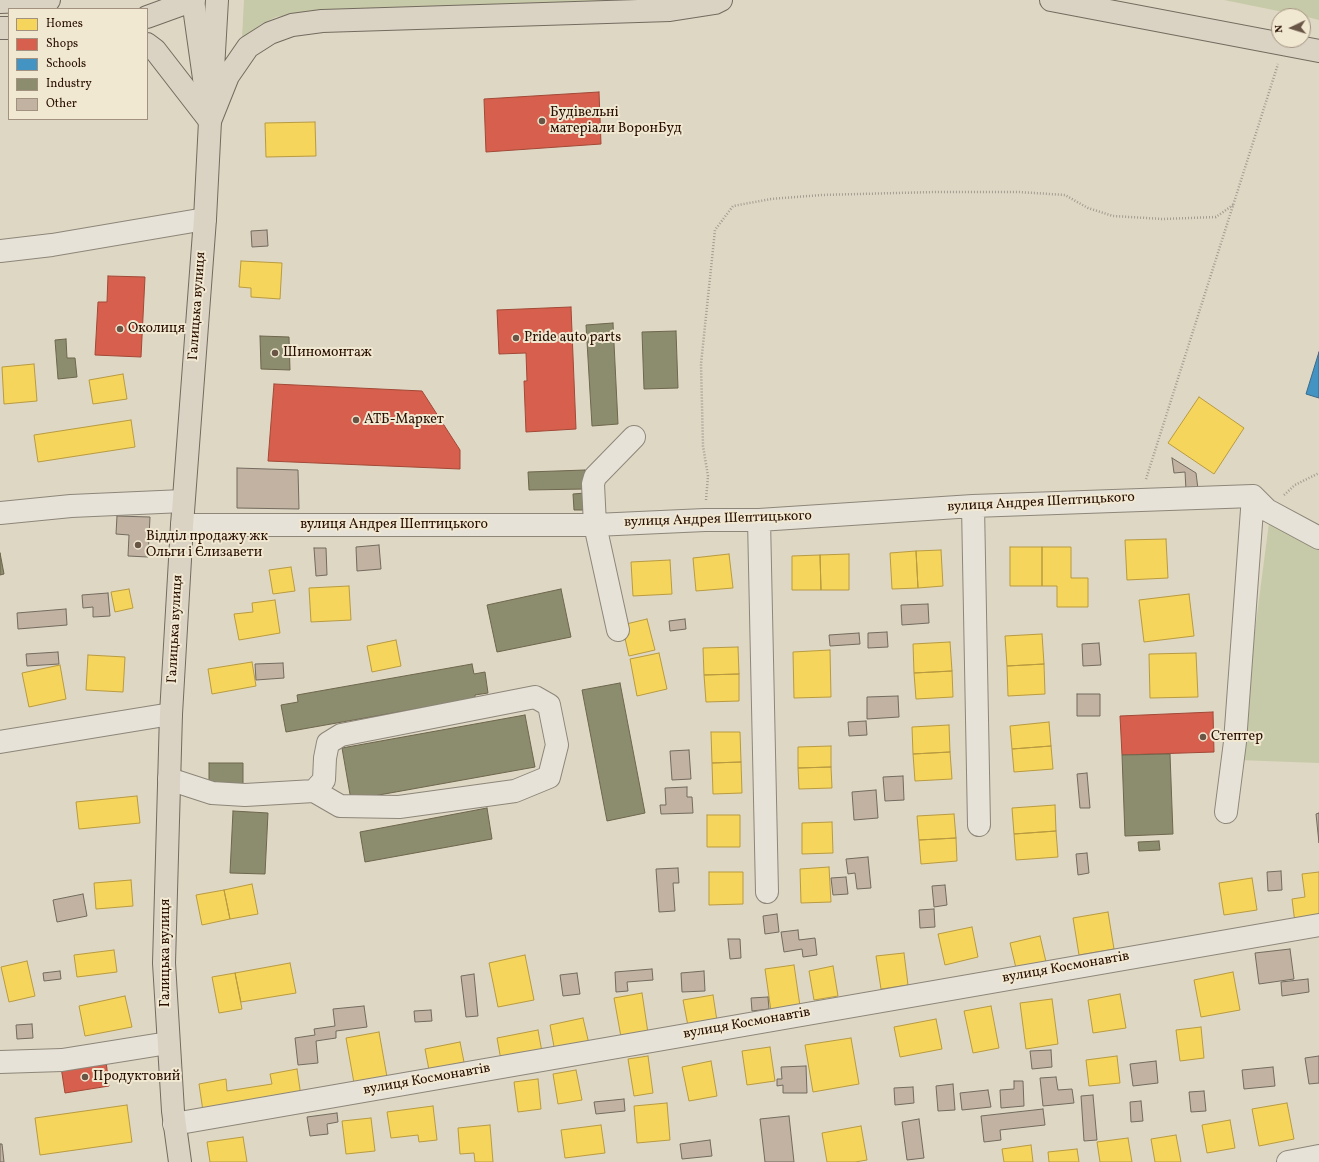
<!DOCTYPE html>
<html>
<head>
<meta charset="utf-8">
<style>
	body { margin:0 }
	#map { position:relative; width:1319px; height:1162px; overflow:hidden; background:#ded7c4; font-family:Vollkorn,serif }
	canvas { display:block }
	.legend { position:absolute; left:8px; top:8px; width:140px; height:112px; box-sizing:border-box; background:#f1e8d2; border:1px solid #a1917e; margin:0; padding:5px 7px; list-style:none; font-size:12px; color:#290f00 }
	.legend li { display:flex; align-items:center; gap:8px; height:20px }
	.legend b { width:20px; border:1px solid #a1917e }
	.north { position:absolute; left:1271px; top:8px; width:40px; height:40px; box-sizing:border-box; background:#f1e8d2; border:1px solid #a1917e; border-radius:50%; rotate:266deg; font-size:11px; font-weight:700; line-height:16px; text-align:center; color:#290f00 }
	.north::after { content:''; display:block; margin:auto; width:14px; height:18px; background:#685545; clip-path:polygon(50% 0,100% 100%,50% 72%,0 100%) }
</style>
</head>
<body>
<div id="map">
<canvas width="1319" height="1162"></canvas>
<ul class="legend">
<li><b style="height:11px;background:#f6d55c"></b>Homes</li>
<li><b style="height:11px;background:#d6604d"></b>Shops</li>
<li><b style="height:11px;background:#4393c3"></b>Schools</li>
<li><b style="height:11px;background:#8c8c6e"></b>Industry</li>
<li><b style="height:11px;background:#c1b2a1"></b>Other</li>
</ul>
<div class="north">N</div>
</div>
<script>
const c = document.querySelector('canvas').getContext('2d');
c.lineJoin = 'round';
function fill(path, color) { c.fillStyle = color; c.fill(path, 'evenodd'); }
const poly = rows => new Path2D(rows.map(r => 'M' + r).join(''));
function stroke(path, color, width, dash) { c.strokeStyle = color; c.lineWidth = width; c.lineCap = dash ? 'butt' : 'round'; c.setLineDash(dash || []); c.stroke(path); }
function write(font, color, halo, rows, align = 'center') {
  c.font = font + ' Vollkorn,serif'; c.lineWidth = 4; c.setLineDash([]); c.textBaseline = 'middle'; c.strokeStyle = halo; c.fillStyle = color; for (const [text, x, y, turn = 0] of rows) {
    c.save(); c.translate(x, y); c.rotate((+turn || 0) * Math.PI / 180); c.textAlign = isNaN(turn) ? turn : align; if (halo) c.strokeText(text, 0, 0); c.fillText(text, 0, 0); c.restore();
  }
}
const green = poly([
	[244,0,632,0,318,10,276,17,260,25,242,38],
	[1224,0,1319,0,1319,20,1303,16],
	[1270,515,1319,544,1319,763,1238,760]
]);
const homes = poly([
	[315,122,316,156,266,157,265,123,315,122],
	[241,261,282,263,280,299,251,297,251,288,239,287,241,261],
	[34,364,37,401,4,404,2,367,34,364],
	[123,374,127,399,93,404,89,380,123,374],
	[1199,397,1244,428,1214,474,1168,443,1199,397],
	[131,420,135,447,38,462,34,435,131,420],
	[1166,539,1168,578,1127,580,1125,540,1166,539],
	[1010,547,1042,547,1042,586,1010,586,1010,547],
	[1042,547,1071,547,1071,578,1088,578,1088,607,1057,607,1057,586,1042,586,1042,547],
	[941,550,943,586,918,588,916,551,941,550],
	[916,551,918,588,892,589,890,553,916,551],
	[729,554,733,588,696,591,693,558,729,554],
	[849,554,849,590,821,590,820,555,849,554],
	[820,555,821,590,792,590,792,556,820,555],
	[670,560,672,594,633,596,631,562,670,560],
	[291,567,295,591,273,594,269,570,291,567],
	[349,586,351,620,311,622,309,588,349,586],
	[129,589,133,608,115,612,111,592,129,589],
	[1189,594,1194,636,1144,642,1139,600,1189,594],
	[275,600,280,633,239,640,234,614,253,612,252,603,275,600],
	[647,619,655,650,629,656,622,625,647,619],
	[1042,634,1044,664,1007,666,1005,636,1042,634],
	[396,640,401,666,372,672,367,646,396,640],
	[950,642,952,671,914,673,913,644,950,642],
	[738,647,739,674,704,675,703,648,738,647],
	[830,650,831,697,794,698,793,652,830,650],
	[659,653,667,689,637,696,630,659,659,653],
	[1196,653,1198,697,1150,698,1149,654,1196,653],
	[88,655,125,657,123,692,86,690,88,655],
	[252,662,256,686,212,694,208,669,252,662],
	[1044,664,1045,694,1008,696,1007,666,1044,664],
	[60,665,66,699,29,707,22,673,60,665],
	[952,671,953,697,916,699,914,673,952,671],
	[739,674,739,701,706,702,704,675,739,674],
	[1049,722,1051,746,1012,749,1010,726,1049,722],
	[949,725,950,752,913,754,912,727,949,725],
	[711,732,740,732,741,762,712,763,711,732],
	[831,746,831,767,798,768,798,747,831,746],
	[1051,746,1053,769,1014,772,1012,749,1051,746],
	[950,752,952,779,915,781,913,754,950,752],
	[741,762,742,793,713,794,712,763,741,762],
	[831,767,832,788,799,789,798,768,831,767],
	[137,796,140,823,79,829,76,802,137,796],
	[1055,805,1056,831,1014,834,1012,808,1055,805],
	[954,814,956,838,919,840,917,816,954,814],
	[707,815,740,815,740,847,707,847,707,815],
	[832,822,833,853,802,854,802,823,832,822],
	[1056,831,1058,857,1016,860,1014,834,1056,831],
	[956,838,957,861,921,864,919,840,956,838],
	[829,867,831,902,801,903,800,869,829,867],
	[709,872,743,872,743,904,709,905,709,872],
	[1319,872,1319,920,1295,923,1292,899,1305,897,1302,874,1319,872],
	[1252,878,1257,910,1224,915,1219,883,1252,878],
	[131,880,133,906,96,909,94,883,131,880],
	[252,884,258,914,230,919,224,890,252,884],
	[224,890,230,919,202,925,196,895,224,890],
	[1108,912,1114,949,1079,955,1073,918,1108,912],
	[972,927,978,957,945,965,938,934,972,927],
	[1040,936,1046,962,1016,968,1010,943,1040,936],
	[114,950,117,972,77,977,74,955,114,950],
	[904,953,908,985,881,989,876,956,904,953],
	[525,955,534,1000,498,1007,489,963,525,955],
	[27,961,35,996,9,1002,1,967,27,961],
	[290,963,296,993,241,1002,235,973,290,963],
	[794,965,800,1006,771,1011,765,969,794,965],
	[833,966,838,996,814,1000,809,971,833,966],
	[1233,972,1240,1010,1201,1017,1194,980,1233,972],
	[235,973,242,1009,219,1013,212,977,235,973],
	[642,993,648,1033,621,1037,614,998,642,993],
	[1120,994,1126,1028,1093,1033,1088,1000,1120,994],
	[713,995,717,1021,688,1026,683,1000,713,995],
	[125,996,132,1027,85,1036,79,1006,125,996],
	[1052,999,1058,1044,1026,1049,1020,1003,1052,999],
	[991,1006,999,1048,973,1053,964,1011,991,1006],
	[583,1018,589,1044,555,1052,550,1025,583,1018],
	[936,1019,942,1049,900,1057,894,1027,936,1019],
	[1201,1027,1204,1058,1180,1061,1176,1030,1201,1027],
	[538,1030,542,1052,501,1060,497,1038,538,1030],
	[379,1032,387,1077,354,1083,346,1038,379,1032],
	[851,1038,859,1084,813,1092,805,1045,851,1038],
	[460,1042,464,1062,429,1070,425,1049,460,1042],
	[770,1047,775,1081,747,1085,742,1051,770,1047],
	[648,1056,653,1093,634,1096,628,1059,648,1056],
	[1117,1056,1120,1083,1089,1086,1086,1060,1117,1056],
	[711,1061,717,1096,689,1101,682,1067,711,1061],
	[297,1069,301,1096,203,1111,199,1084,226,1079,227,1091,272,1084,270,1074,297,1069],
	[576,1070,582,1100,558,1104,553,1074,576,1070],
	[538,1079,541,1109,518,1112,514,1082,538,1079],
	[667,1103,670,1140,637,1143,634,1106,667,1103],
	[1287,1103,1294,1139,1259,1146,1252,1109,1287,1103],
	[127,1105,132,1142,40,1155,35,1118,127,1105],
	[433,1106,437,1140,419,1142,418,1135,391,1138,387,1112,433,1106],
	[371,1118,375,1151,346,1154,342,1121,371,1118],
	[1230,1120,1235,1148,1207,1153,1202,1125,1230,1120],
	[490,1125,493,1162,475,1162,474,1153,460,1154,458,1128,490,1125],
	[601,1125,605,1153,565,1158,561,1130,601,1125],
	[861,1126,867,1160,855,1162,827,1162,822,1133,861,1126],
	[1176,1135,1181,1162,1155,1162,1151,1139,1176,1135],
	[243,1137,247,1162,210,1162,207,1142,243,1137],
	[1128,1138,1132,1162,1100,1162,1097,1142,1128,1138],
	[1031,1145,1033,1162,1004,1162,1002,1149,1031,1145],
	[1077,1149,1079,1162,1049,1162,1048,1152,1077,1149]
]);
const shops = poly([
	[599,92,601,144,486,152,484,99,599,92],
	[108,276,145,277,141,357,95,355,98,302,107,302,108,276],
	[571,307,576,429,526,432,524,381,527,381,526,353,499,354,497,310,571,307],
	[274,384,422,391,460,450,460,469,268,461,274,384],
	[1213,712,1214,752,1122,755,1120,716,1213,712],
	[106,1061,109,1086,65,1093,61,1067,106,1061]
]);
const schools = poly([
	[1319,352,1319,398,1306,394,1319,352]
]);
const industry = poly([
	[613,323,618,424,592,426,586,325,613,323],
	[676,331,678,388,644,389,642,332,676,331],
	[260,336,289,337,290,370,261,369,260,336],
	[66,339,67,358,75,358,77,377,58,379,55,340,66,339],
	[585,470,585,489,529,490,528,472,585,470],
	[585,493,586,510,574,510,573,494,585,493],
	[0,553,4,574,0,575,0,553],
	[561,589,571,637,497,652,487,605,561,589],
	[472,664,474,674,485,672,488,693,475,695,475,701,455,702,286,732,281,705,298,702,297,695,472,664],
	[620,683,645,813,607,821,582,690,620,683],
	[525,715,535,767,351,800,342,748,525,715],
	[1170,754,1173,834,1125,836,1122,755,1170,754],
	[209,763,243,763,243,784,209,784,209,763],
	[487,808,492,839,365,862,360,832,487,808],
	[233,811,268,813,265,874,230,873,233,811],
	[1159,841,1160,850,1139,851,1138,842,1159,841]
]);
const building = poly([
	[267,230,268,246,252,247,251,231,267,230],
	[1172,458,1196,473,1198,489,1186,490,1185,472,1174,473,1172,458],
	[237,468,298,470,299,509,237,508,237,468],
	[117,516,150,517,148,557,128,556,129,535,116,534,117,516],
	[379,545,381,569,357,571,356,547,379,545],
	[314,548,326,548,327,575,316,576,314,548],
	[108,593,110,616,93,617,93,607,83,608,82,595,108,593],
	[928,604,929,623,902,625,901,605,928,604],
	[66,609,67,625,18,629,17,613,66,609],
	[685,619,686,629,670,631,669,621,685,619],
	[887,632,888,647,868,648,868,633,887,632],
	[859,633,860,644,830,646,829,635,859,633],
	[1099,643,1101,665,1083,666,1082,644,1099,643],
	[58,652,59,664,27,666,26,654,58,652],
	[283,663,284,678,256,680,255,664,283,663],
	[1077,694,1100,694,1100,716,1077,716,1077,694],
	[898,696,899,717,867,719,867,697,898,696],
	[866,721,867,735,849,736,848,722,866,721],
	[689,750,691,779,672,780,670,751,689,750],
	[1087,773,1090,808,1080,808,1077,774,1087,773],
	[903,776,904,800,885,801,883,777,903,776],
	[687,787,687,797,692,797,693,813,661,814,660,805,666,805,665,788,687,787],
	[876,790,878,818,854,820,852,792,876,790],
	[1319,813,1319,843,1316,814,1319,813],
	[1087,853,1089,873,1078,875,1076,854,1087,853],
	[868,857,871,888,857,889,855,873,848,874,846,859,868,857],
	[678,868,679,883,673,883,675,911,659,912,656,869,678,868],
	[1281,871,1282,890,1268,891,1267,872,1281,871],
	[846,877,848,894,833,895,831,878,846,877],
	[945,885,947,905,934,907,932,886,945,885],
	[83,894,87,916,57,922,53,900,83,894],
	[934,909,935,927,920,928,919,910,934,909],
	[777,914,779,932,765,934,763,916,777,914],
	[798,930,799,940,815,938,817,955,803,957,802,949,784,952,781,932,798,930],
	[728,939,740,939,741,958,730,959,728,939],
	[1290,949,1294,979,1259,984,1255,953,1290,949],
	[652,969,653,980,627,982,628,991,616,992,615,972,652,969],
	[60,971,61,979,44,981,43,973,60,971],
	[704,971,705,991,682,992,681,973,704,971],
	[577,973,580,994,563,996,560,975,577,973],
	[474,974,478,1016,466,1017,461,976,474,974],
	[1308,979,1309,992,1282,996,1281,982,1308,979],
	[768,997,769,1009,752,1011,751,998,768,997],
	[364,1006,367,1027,336,1031,336,1038,316,1041,318,1063,298,1065,295,1038,315,1035,314,1029,335,1026,333,1009,364,1006],
	[431,1010,432,1021,415,1022,414,1011,431,1010],
	[32,1024,33,1038,17,1039,16,1025,32,1024],
	[1051,1050,1052,1067,1032,1069,1030,1051,1051,1050],
	[1319,1056,1319,1083,1309,1084,1305,1058,1319,1056],
	[1156,1061,1158,1083,1133,1086,1130,1064,1156,1061],
	[806,1066,807,1093,783,1093,783,1085,777,1086,777,1079,782,1079,781,1067,806,1066],
	[1273,1067,1275,1086,1244,1089,1242,1070,1273,1067],
	[1056,1077,1058,1090,1072,1089,1074,1103,1043,1106,1040,1078,1056,1077],
	[1014,1081,1023,1081,1024,1106,1001,1108,1000,1090,1014,1089,1014,1081],
	[953,1084,955,1110,938,1111,936,1086,953,1084],
	[913,1087,914,1103,895,1105,894,1088,913,1087],
	[988,1090,991,1107,962,1110,960,1093,988,1090],
	[1204,1091,1206,1111,1191,1112,1189,1092,1204,1091],
	[1093,1095,1097,1140,1084,1141,1081,1096,1093,1095],
	[624,1099,625,1111,596,1114,594,1102,624,1099],
	[1141,1101,1143,1121,1131,1122,1130,1102,1141,1101],
	[1043,1109,1045,1125,1000,1130,1001,1140,984,1142,981,1116,1043,1109],
	[337,1113,338,1122,327,1124,328,1134,310,1136,307,1117,337,1113],
	[789,1116,794,1162,765,1162,760,1119,789,1116],
	[919,1119,924,1158,907,1160,902,1122,919,1119],
	[710,1140,712,1156,682,1159,680,1144,710,1140],
	[0,1144,2,1144,4,1162,0,1162,0,1144]
]);
const path = poly([
	[1146,479,1278,64],
	[1284,495,1295,485,1319,473],
	[706,500,708,476,703,446,701,364,715,230,733,206,771,199,821,195,935,192,1019,192,1065,195,1088,208,1113,216,1163,219,1216,217,1233,205]
]);
const minor = poly([
	[0,251,52,245,205,219],
	[1253,496,1267,510,1319,538],
	[973,506,979,825],
	[0,513,71,506,183,501],
	[759,520,767,892],
	[182,525,595,525,705,520,759,520,973,506,1253,496],
	[618,630,595,525,593,484,595,477,634,437],
	[0,742,171,714],
	[169,779,212,793,245,795,314,791,324,780,325,758,328,743,341,735,535,697,549,705,557,745,549,777,515,791,399,807,340,806,314,791],
	[1226,812,1235,742,1253,496],
	[0,1062,62,1060,168,1043],
	[174,1124,1319,925],
	[1288,1162,1319,1156]
]);
const major = poly([
	[180,1162,173,1111,164,963,171,714,182,525,205,219,210,121,193,0]
]);
const highway = poly([
	[1051,0,1319,51],
	[0,2,49,0],
	[147,17,194,0],
	[0,28,9,28],
	[147,44,155,50,210,121],
	[211,104,217,0],
	[210,121,228,76,248,47,270,33,292,25,322,21,670,10,715,3,721,0]
]);
const markers = [
	[542,121,4,"#685545"],
	[120,329,4,"#685545"],
	[516,338,4,"#685545"],
	[275,353,4,"#685545"],
	[356,420,4,"#685545"],
	[138,545,4,"#685545"],
	[1203,737,4,"#685545"],
	[85,1077,4,"#685545"]
];
const poiNames = [
	["Будівельні",550,113],
	["матеріали ВоронБуд",550,129],
	["Околиця",128,329],
	["Pride auto parts",524,338],
	["Шиномонтаж",283,353],
	["ATБ-Маркет",364,420],
	["Відділ продажу жк",146,537],
	["Ольги і Єлизавети",146,553],
	["Стептер",1211,737],
	["Продуктовий",93,1077]
];
const streetNames = [
	["Галицька вулиця",198,306,-86],
	["вулиця Андрея Шептицького",1041,503,-3],
	["вулиця Андрея Шептицького",718,520,-2],
	["вулиця Андрея Шептицького",394,525],
	["Галицька вулиця",176,629,-87],
	["Галицька вулиця",166,953,-90],
	["вулиця Космонавтів",1066,968,-10],
	["вулиця Космонавтів",747,1024,-10],
	["вулиця Космонавтів",427,1080,-10]
];
fill(green, '#c7caa8');
fill(homes, '#f6d55c');
stroke(homes, '#b89a40', 1);
fill(shops, '#d6604d');
stroke(shops, '#a24836', 1);
fill(schools, '#4393c3');
stroke(schools, '#3b6b88', 1);
fill(industry, '#8c8c6e');
stroke(industry, '#6e664d', 1);
fill(building, '#c1b2a1');
stroke(building, '#736b5f', 1);
stroke(minor, '#8d8679', 24);
stroke(major, '#736b5f', 24);
stroke(highway, '#736b5f', 24);
stroke(path, '#a19b92', 2.5, [1, 2]);
stroke(minor, '#e6e2d8', 22);
stroke(major, '#dad2c3', 22);
stroke(highway, '#dad2c3', 22);
for (const [x, y, r, color] of markers) { const dot = new Path2D(); dot.arc(x, y, r, 0, 2 * Math.PI); c.fillStyle = color; c.fill(dot); stroke(dot, '#f1e8d2', 1.5); }
write('14px', '#290f00', '#f1e8d2', poiNames, 'left');
write('14px', '#290f00', '#f1e8d2', streetNames);
</script>
</body>
</html>
